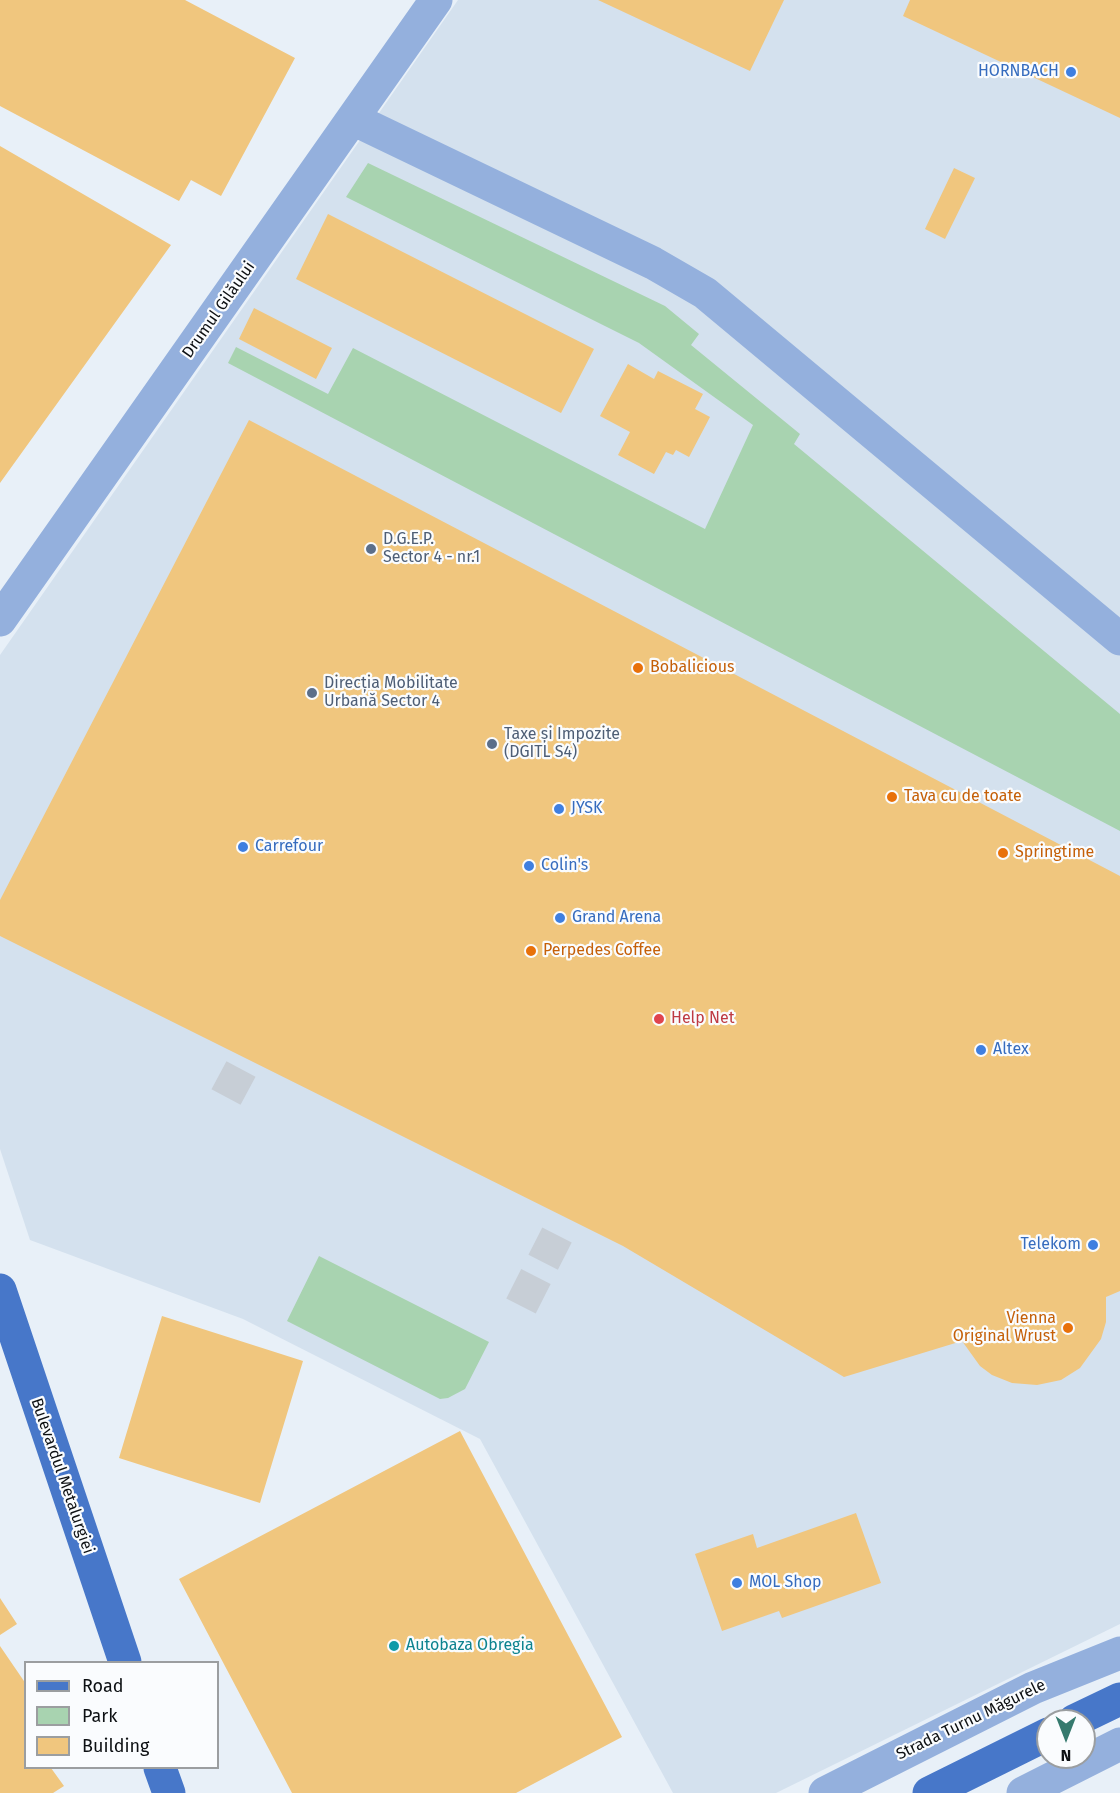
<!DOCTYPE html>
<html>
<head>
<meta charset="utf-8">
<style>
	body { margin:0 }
	#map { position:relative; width:1120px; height:1793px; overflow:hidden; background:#e8f0f8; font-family:"Fira Sans",sans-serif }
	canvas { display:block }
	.legend { position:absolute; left:24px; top:1661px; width:195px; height:108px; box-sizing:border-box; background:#fafcfe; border:2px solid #9b9ea0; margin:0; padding:8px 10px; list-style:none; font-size:18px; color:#0d1013 }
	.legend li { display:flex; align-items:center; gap:12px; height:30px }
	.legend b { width:30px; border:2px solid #9b9ea0 }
	.north { position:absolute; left:1036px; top:1709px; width:60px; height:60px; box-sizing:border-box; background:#fafcfe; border:2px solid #9b9ea0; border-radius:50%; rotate:180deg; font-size:16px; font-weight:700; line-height:24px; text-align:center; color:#0d1013 }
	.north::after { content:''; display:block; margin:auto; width:21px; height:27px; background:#367a6e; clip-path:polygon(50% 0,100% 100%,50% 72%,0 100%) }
</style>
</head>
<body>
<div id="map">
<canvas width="1120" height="1793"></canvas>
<ul class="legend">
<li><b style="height:8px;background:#4777c9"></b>Road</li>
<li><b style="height:16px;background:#a8d3b0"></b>Park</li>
<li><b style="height:16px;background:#f0c67e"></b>Building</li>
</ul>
<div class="north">N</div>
</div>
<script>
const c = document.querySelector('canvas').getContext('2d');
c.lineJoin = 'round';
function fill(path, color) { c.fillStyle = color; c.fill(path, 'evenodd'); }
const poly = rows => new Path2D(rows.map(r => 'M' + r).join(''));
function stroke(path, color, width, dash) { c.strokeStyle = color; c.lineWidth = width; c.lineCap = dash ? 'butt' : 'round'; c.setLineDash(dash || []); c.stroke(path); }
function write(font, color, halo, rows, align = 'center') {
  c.font = font + ' "Fira Sans",sans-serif'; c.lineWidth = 4.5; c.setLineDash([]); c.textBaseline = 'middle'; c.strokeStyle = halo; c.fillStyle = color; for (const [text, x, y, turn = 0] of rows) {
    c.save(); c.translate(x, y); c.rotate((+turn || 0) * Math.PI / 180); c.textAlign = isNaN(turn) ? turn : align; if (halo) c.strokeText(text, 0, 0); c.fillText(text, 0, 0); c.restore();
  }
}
const built = poly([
	[458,0,1120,0,1120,1624,776,1793,673,1793,480,1439,243,1319,30,1240,0,1149,0,655]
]);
const green = poly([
	[368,163,665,306,699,334,691,345,800,434,794,444,1120,714,1120,831,228,363,236,347,328,394,353,348,705,529,753,425,639,343,346,197],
	[319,1256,489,1342,465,1389,448,1398,440,1399,287,1321]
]);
const building = poly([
	[0,0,185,0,295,58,221,196,191,180,179,201,0,106],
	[598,0,784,0,750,71],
	[910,0,1120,0,1120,118,903,16],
	[0,146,171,245,0,483],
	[954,168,975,178,945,239,925,229],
	[328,214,594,349,561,413,296,279],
	[254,308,332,348,316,379,239,339],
	[628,364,654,379,658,371,703,394,695,409,710,417,689,457,676,450,673,455,666,452,654,474,618,455,630,432,600,416],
	[249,420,1120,876,1120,1291,1106,1297,1106,1322,1101,1339,1080,1368,1061,1380,1037,1385,1012,1383,992,1375,980,1366,962,1341,844,1377,623,1246,0,936,0,900],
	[162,1316,303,1361,260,1503,119,1458],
	[460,1431,622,1737,516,1793,292,1793,179,1579],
	[856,1513,881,1583,782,1618,779,1611,722,1631,695,1554,753,1534,757,1548],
	[0,1598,17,1624,0,1635],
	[0,1646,26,1684,26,1768,51,1768,64,1786,53,1793,0,1793]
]);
const minorTunnel = poly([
	[226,1097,241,1069],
	[521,1306,557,1235]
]);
const minor = poly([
	[353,119,653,263,705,293,1120,639],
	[0,620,436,0],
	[825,1793,1033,1688,1120,1653],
	[1023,1793,1120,1744]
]);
const major = poly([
	[0,1290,125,1662],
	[1074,1721,1120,1699],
	[160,1768,169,1793],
	[929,1793,1048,1734]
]);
const markers = [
	[1071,72,6,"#3f7fe0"],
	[371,549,6,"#5c6f8a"],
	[638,668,6,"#e8710a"],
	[312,693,6,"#5c6f8a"],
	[492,744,6,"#5c6f8a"],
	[892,797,6,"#e8710a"],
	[559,809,6,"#3f7fe0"],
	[243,847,6,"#3f7fe0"],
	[1003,853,6,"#e8710a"],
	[529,866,6,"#3f7fe0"],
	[560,918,6,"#3f7fe0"],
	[531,951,6,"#e8710a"],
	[659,1019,6,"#e0444e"],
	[981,1050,6,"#3f7fe0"],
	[1093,1245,6,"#3f7fe0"],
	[1068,1328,6,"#e8710a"],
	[737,1583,6,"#3f7fe0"],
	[394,1646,6,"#0f9aa8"]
];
const shopNames = [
	["HORNBACH",1059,72,"right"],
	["JYSK",571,809],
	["Carrefour",255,847],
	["Colin's",541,866],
	["Grand Arena",572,918],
	["Altex",993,1050],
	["Telekom",1081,1245,"right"],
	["MOL Shop",749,1583]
];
const streetNames = [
	["Drumul Gilăului",219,310,-55],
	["Bulevardul Metalurgiei",62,1476,71],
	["Strada Turnu Măgurele",971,1720,-26]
];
const serviceNames = [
	["D.G.E.P.",383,540],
	["Sector 4 - nr.1",383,558],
	["Direcția Mobilitate",324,684],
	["Urbană Sector 4",324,702],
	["Taxe și Impozite",504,735],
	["(DGITL S4)",504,753]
];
const foodNames = [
	["Bobalicious",650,668],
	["Tava cu de toate",904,797],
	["Springtime",1015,853],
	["Perpedes Coffee",543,951],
	["Vienna",1056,1319,"right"],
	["Original Wrust",1056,1337,"right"]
];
const healthNames = [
	["Help Net",671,1019]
];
const cultureNames = [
	["Autobaza Obregia",406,1646]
];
fill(built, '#d4e1ee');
fill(green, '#a8d3b0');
fill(building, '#f0c67e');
stroke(minorTunnel, '#c7ced6', 33, [33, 16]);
stroke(minor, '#94b0dd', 33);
stroke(major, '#4777c9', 33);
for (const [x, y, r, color] of markers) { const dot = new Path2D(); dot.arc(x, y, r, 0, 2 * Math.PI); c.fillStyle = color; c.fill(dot); stroke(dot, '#fafcfe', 2); }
write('16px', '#366cbe', '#fafcfe', shopNames, 'left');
write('16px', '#0d1013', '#fafcfe', streetNames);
write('16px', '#4e5e75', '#fafcfe', serviceNames, 'left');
write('16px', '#c56008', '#fafcfe', foodNames, 'left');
write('16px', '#be3a42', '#fafcfe', healthNames, 'left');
write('16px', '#0d838f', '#fafcfe', cultureNames, 'left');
</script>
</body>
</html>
